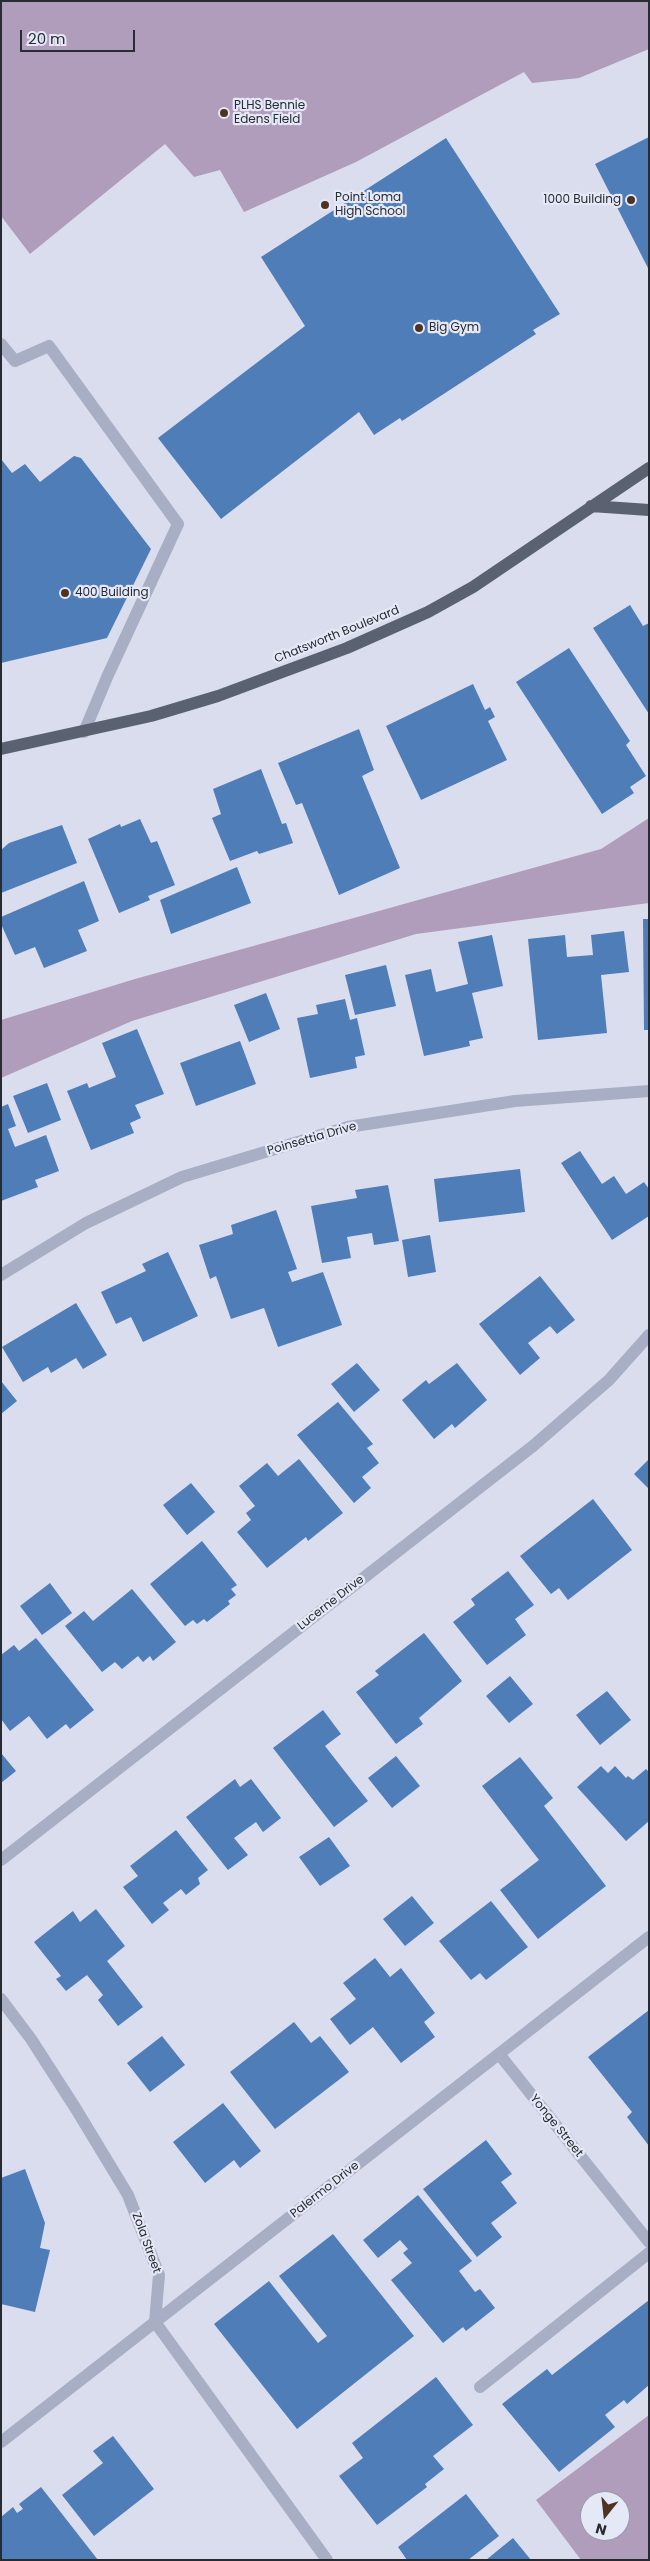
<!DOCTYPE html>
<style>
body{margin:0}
#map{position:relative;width:650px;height:2561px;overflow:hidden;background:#daddee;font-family:Poppins,sans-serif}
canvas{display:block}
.frame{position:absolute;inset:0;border:2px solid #272b32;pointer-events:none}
.north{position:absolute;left:580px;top:2491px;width:50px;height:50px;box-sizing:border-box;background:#e5e8f6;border:1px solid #999ca8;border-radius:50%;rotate:196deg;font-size:14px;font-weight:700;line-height:20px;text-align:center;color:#272b32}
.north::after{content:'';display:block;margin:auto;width:18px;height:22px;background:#4e3222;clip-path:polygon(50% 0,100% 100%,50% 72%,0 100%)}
.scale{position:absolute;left:20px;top:30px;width:115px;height:22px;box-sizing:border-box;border:2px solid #272b32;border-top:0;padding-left:6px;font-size:15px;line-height:18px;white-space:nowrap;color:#272b32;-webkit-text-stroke:4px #e5e8f6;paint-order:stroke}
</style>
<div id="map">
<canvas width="650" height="2561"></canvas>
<div class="frame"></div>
<div class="north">N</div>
<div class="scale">20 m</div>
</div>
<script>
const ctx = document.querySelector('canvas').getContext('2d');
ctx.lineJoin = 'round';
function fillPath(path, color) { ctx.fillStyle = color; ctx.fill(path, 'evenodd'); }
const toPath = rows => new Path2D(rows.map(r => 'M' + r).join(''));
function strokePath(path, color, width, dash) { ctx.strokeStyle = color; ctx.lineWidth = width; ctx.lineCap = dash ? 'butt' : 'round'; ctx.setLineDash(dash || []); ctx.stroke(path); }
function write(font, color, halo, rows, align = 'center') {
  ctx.font = font + ' Poppins,sans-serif'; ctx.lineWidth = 4.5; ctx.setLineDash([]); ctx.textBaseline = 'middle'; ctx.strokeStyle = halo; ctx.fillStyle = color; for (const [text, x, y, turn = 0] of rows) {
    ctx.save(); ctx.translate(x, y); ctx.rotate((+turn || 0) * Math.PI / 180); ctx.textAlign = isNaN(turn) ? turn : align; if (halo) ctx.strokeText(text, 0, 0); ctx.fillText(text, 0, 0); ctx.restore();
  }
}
fillPath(toPath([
 [1,1,649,1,649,49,579,78,532,83,524,72,356,162,244,212,220,170,194,177,165,144,30,254,1,216],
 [649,818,649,903,416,934,132,1021,1,1078,1,1020,135,979,601,849],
 [649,2415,649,2560,581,2560,536,2500],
 [590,2501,620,2501,620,2531,590,2531]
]), '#b09cbb');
fillPath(toPath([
 [649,137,649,270,595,164],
 [446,138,560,314,533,330,536,334,402,421,400,418,374,435,359,412,221,519,158,438,305,326,261,257],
 [74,456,81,458,151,549,107,638,1,663,1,459,12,473,25,464,40,482],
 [630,605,643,626,649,623,649,714,593,628],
 [569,648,630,741,626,745,646,776,630,787,634,793,602,814,516,682],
 [473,684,485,710,490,707,495,717,488,721,507,760,421,800,386,726],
 [359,729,374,770,362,776,400,868,339,895,302,803,296,805,278,763],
 [261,769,282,824,286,823,293,843,259,854,257,851,230,861,212,818,221,814,213,789],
 [140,819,151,843,157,841,175,885,148,896,150,900,119,913,88,839,120,824,121,827],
 [62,825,77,863,1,893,1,850,9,843],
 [237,867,251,903,171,934,160,900],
 [84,881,99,921,78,930,87,951,44,968,35,947,15,955,1,924,1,917],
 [643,919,649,919,649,1030,644,1030],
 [624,931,629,972,601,975,607,1033,538,1040,528,939,565,935,567,957,593,955,591,935],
 [492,935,503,986,472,993,483,1038,469,1041,470,1046,424,1056,405,975,431,969,436,992,468,984,458,942],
 [386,965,396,1006,355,1015,345,975],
 [266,993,280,1029,249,1042,234,1005],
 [345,999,350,1020,357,1018,365,1055,355,1057,357,1068,310,1078,297,1018,318,1014,316,1005],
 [137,1029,164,1094,135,1105,141,1118,130,1123,134,1133,91,1150,67,1091,87,1083,89,1088,116,1077,102,1043],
 [240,1041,256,1084,196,1106,180,1063],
 [47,1083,61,1120,28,1133,13,1096],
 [8,1104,16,1126,8,1129,15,1147,46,1135,59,1171,35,1180,38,1187,1,1201,1,1107],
 [580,1151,602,1184,614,1176,626,1194,644,1182,649,1189,649,1216,612,1240,561,1163],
 [520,1169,525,1212,439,1222,434,1179],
 [388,1185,399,1241,374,1245,372,1233,347,1237,351,1258,322,1263,311,1206,357,1198,355,1190],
 [276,1210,297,1269,288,1272,292,1282,323,1272,342,1325,278,1347,264,1308,231,1319,216,1276,210,1279,199,1245,233,1234,231,1225],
 [430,1235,436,1272,408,1277,402,1240],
 [168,1252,198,1316,143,1342,131,1317,116,1324,101,1292,146,1271,142,1264],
 [540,1276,575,1320,557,1334,550,1326,528,1343,540,1358,520,1375,479,1324],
 [76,1303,107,1355,83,1369,76,1358,51,1373,48,1367,23,1382,2,1347],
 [357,1363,380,1390,354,1412,331,1384],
 [457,1363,487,1400,455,1428,452,1424,434,1439,402,1400,426,1380,429,1384],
 [1,1381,17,1401,1,1414],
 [338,1402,373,1444,367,1448,379,1463,362,1477,371,1488,354,1503,297,1435],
 [299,1459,343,1513,308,1541,306,1537,267,1568,237,1532,251,1520,246,1513,255,1506,239,1486,267,1463,278,1476],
 [649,1459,649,1489,634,1474],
 [191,1483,215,1512,187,1535,163,1505],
 [593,1499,632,1550,568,1600,559,1588,551,1594,520,1556],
 [202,1541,237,1585,231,1589,236,1595,228,1601,230,1604,207,1622,204,1619,197,1624,193,1620,185,1626,150,1584],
 [508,1571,534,1605,515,1619,526,1635,487,1665,453,1622,475,1605,471,1599],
 [50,1583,72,1613,42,1635,20,1606],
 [132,1589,176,1642,153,1661,150,1656,143,1662,138,1656,122,1669,115,1662,102,1672,65,1626,84,1611,93,1621],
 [424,1633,462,1681,419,1718,423,1724,396,1744,356,1692,379,1675,375,1671],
 [36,1638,94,1710,70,1729,66,1724,47,1739,29,1716,10,1731,1,1719,1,1655,14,1645,19,1651],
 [510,1676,533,1704,509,1723,486,1696],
 [607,1691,631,1720,600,1745,576,1715],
 [323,1710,341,1734,325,1746,368,1801,334,1827,273,1748],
 [1,1753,16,1771,1,1783],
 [396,1756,420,1786,392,1808,368,1778],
 [520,1757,553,1798,544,1806,606,1886,538,1939,500,1890,539,1860,482,1786],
 [601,1766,608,1773,615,1766,626,1778,628,1776,633,1780,646,1769,649,1772,649,1821,626,1841,577,1787],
 [235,1779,240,1787,251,1779,281,1818,263,1832,256,1822,234,1838,248,1855,228,1870,186,1817],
 [176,1830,208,1870,198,1878,200,1884,186,1895,181,1889,163,1903,169,1910,152,1924,123,1887,138,1876,130,1866],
 [329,1837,350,1866,320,1886,299,1857],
 [412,1896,434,1923,405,1946,383,1919],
 [491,1901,528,1947,486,1980,480,1973,471,1980,439,1941],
 [96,1909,125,1946,107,1961,143,2007,118,2026,98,2000,103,1995,87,1975,66,1991,56,1979,61,1976,34,1942,73,1911,80,1922],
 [375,1958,390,1977,401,1968,435,2013,424,2022,435,2037,401,2063,373,2027,350,2045,330,2019,356,1999,343,1983],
 [649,2010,649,2146,627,2117,632,2112,588,2057],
 [294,2022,311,2043,320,2036,349,2072,275,2129,230,2072],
 [162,2036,185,2065,150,2092,127,2063],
 [223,2103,261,2151,240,2168,234,2160,205,2183,173,2142],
 [486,2140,512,2174,501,2182,517,2203,491,2223,502,2237,477,2257,423,2189],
 [25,2169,45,2223,40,2248,50,2250,35,2312,1,2304,1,2178],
 [418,2195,472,2261,459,2271,475,2292,480,2289,495,2308,466,2331,463,2327,443,2343,391,2280,412,2263,403,2253,408,2249,400,2240,378,2258,363,2240],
 [333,2234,414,2336,297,2429,214,2324,269,2281,318,2343,327,2336,279,2276],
 [649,2300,649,2385,627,2404,624,2400,605,2415,615,2427,559,2472,502,2404,547,2369,552,2375],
 [436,2377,473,2425,433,2456,444,2469,425,2484,427,2487,377,2525,339,2476,363,2458,352,2443],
 [113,2436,154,2489,94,2536,62,2495,103,2463,93,2451],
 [41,2487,98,2560,1,2560,1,2517,13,2507,17,2513,23,2509,19,2504],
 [466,2494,499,2536,468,2560,407,2560,398,2547],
 [513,2538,531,2560,486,2560]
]), '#4f7db7');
strokePath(toPath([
 [1,344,15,361,49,346,178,524,108,675,84,732],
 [1,1275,86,1223,182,1177,348,1127,515,1101,649,1091],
 [1,1860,533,1446,609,1380,649,1335],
 [1,1999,31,2039,76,2109,128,2195,159,2275,155,2322,327,2560],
 [499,2054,649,2242],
 [480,2387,649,2253],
 [1,2442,649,1937]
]), '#a8aec4', 12);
strokePath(toPath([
 [591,506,649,510],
 [1,749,151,716,218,696,347,648,428,612,473,587,649,468]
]), '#5a6272', 12);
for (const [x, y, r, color] of [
 [224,113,5,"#4e3222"],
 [631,200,5,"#4e3222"],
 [325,205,5,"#4e3222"],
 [419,328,5,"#4e3222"],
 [65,593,5,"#4e3222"]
]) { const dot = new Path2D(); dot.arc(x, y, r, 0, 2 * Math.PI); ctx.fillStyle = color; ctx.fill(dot); strokePath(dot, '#e5e8f6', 2); }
write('12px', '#272b32', '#e5e8f6', [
 ["PLHS Bennie",234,106],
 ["Edens Field",234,120],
 ["Point Loma",335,198],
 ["High School",335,212],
 ["1000 Building",621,200,"right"],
 ["Big Gym",429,328],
 ["400 Building",75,593]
], 'left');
write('12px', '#272b32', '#e5e8f6', [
 ["Chatsworth Boulevard",337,635,-22],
 ["Poinsettia Drive",312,1139,-16],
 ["Lucerne Drive",331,1603,-38],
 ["Yonge Street",556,2126,51],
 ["Palermo Drive",325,2190,-38],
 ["Zola Street",146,2243,70]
]);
</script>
